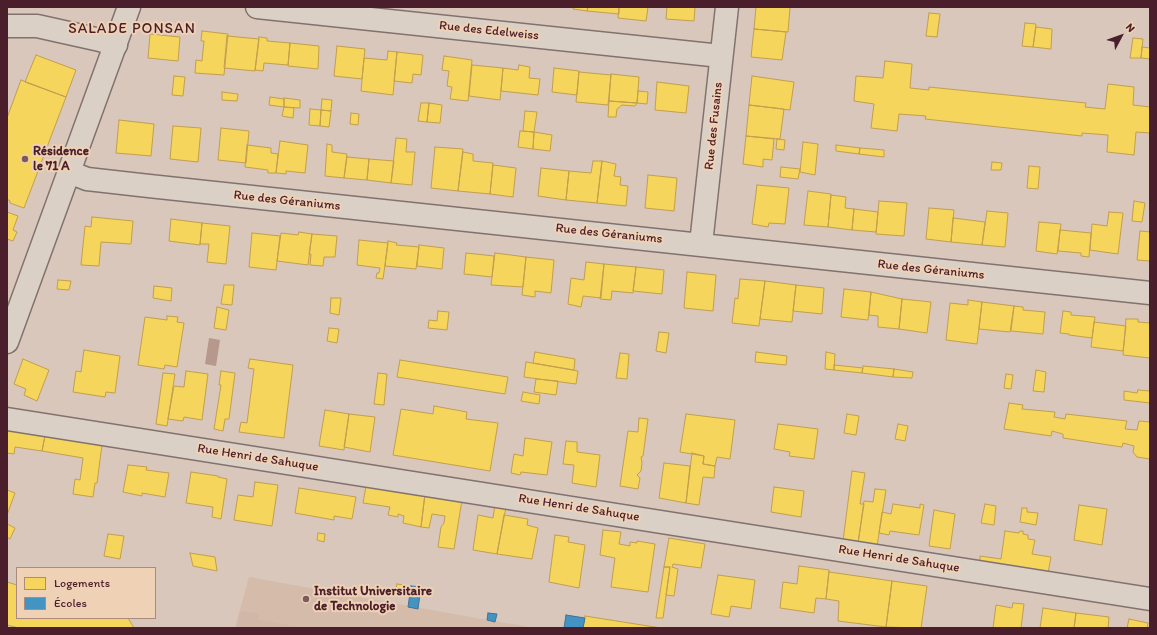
<!DOCTYPE html>
<meta charset="utf-8">
<style>
body{margin:0}
#map{position:relative;width:1157px;height:635px;overflow:hidden;background:#d8c7ba;font-family:Itim,sans-serif}
canvas{display:block}
.frame{position:absolute;inset:0;border:8px solid #4a1f2b;pointer-events:none}
.legend{position:absolute;left:16px;top:567px;width:140px;height:52px;box-sizing:border-box;background:#efd1b5;border:1px solid #ad8a7e;margin:0;padding:5px 7px;list-style:none;font-size:12px;color:#4a1f2b}
.legend li{display:flex;align-items:center;gap:8px;height:20px}
.legend b{width:20px;border:1px solid #ad8a7e}
.north{position:absolute;left:1101px;top:16px;width:40px;height:40px;-webkit-text-stroke:3px #efd1b5;paint-order:stroke;rotate:49deg;font-size:11px;font-weight:700;line-height:16px;text-align:center;color:#4a1f2b}
.north::after{content:'';display:block;margin:auto;width:14px;height:18px;background:#4a1f2b;clip-path:polygon(50% 0,100% 100%,50% 72%,0 100%)}
</style>
<div id="map">
<canvas width="1157" height="635"></canvas>
<div class="frame"></div>
<ul class="legend">
<li><b style="height:11px;background:#f6d55c"></b>Logements</li>
<li><b style="height:11px;background:#4393c3"></b>Écoles</li>
</ul>
<div class="north">N</div>
</div>
<script>
const ctx = document.querySelector('canvas').getContext('2d');
ctx.lineJoin = 'round';
function fillPath(path, color) { ctx.fillStyle = color; ctx.fill(path, 'evenodd'); }
const toPath = rows => new Path2D(rows.map(r => 'M' + r).join(''));
function strokePath(path, color, width, dash) { ctx.strokeStyle = color; ctx.lineWidth = width; ctx.lineCap = dash ? 'butt' : 'round'; ctx.setLineDash(dash || []); ctx.stroke(path); }
function write(font, color, halo, rows, align = 'center') {
  ctx.font = font + ' Itim,sans-serif'; ctx.lineWidth = 4; ctx.setLineDash([]); ctx.textBaseline = 'middle'; ctx.strokeStyle = halo; ctx.fillStyle = color; for (const [text, x, y, turn = 0] of rows) {
    ctx.save(); ctx.translate(x, y); ctx.rotate((+turn || 0) * Math.PI / 180); ctx.textAlign = isNaN(turn) ? turn : align; if (halo) ctx.strokeText(text, 0, 0); ctx.fillText(text, 0, 0); ctx.restore();
  }
}
fillPath(toPath([
 [249,577,487,620,536,628,235,628]
]), '#d5bcaa');
fillPath(toPath([
 [242,611,259,614,258,620,305,628,237,628,240,612]
]), '#d1b7a7');
fillPath(toPath([
 [209,338,220,340,216,366,205,364]
]), '#b6988c');
const homes = toPath([
 [570,7,588,7,587,11,573,9,574,7,570,7],
 [588,7,619,7,619,14,587,11,588,7],
 [619,7,648,7,646,21,618,18,619,7],
 [667,7,695,7,694,21,666,19,667,7],
 [756,7,790,7,788,32,754,29,756,7],
 [929,13,940,14,937,37,926,36,929,13],
 [1025,23,1036,24,1033,47,1022,46,1025,23],
 [1036,27,1052,29,1051,49,1033,47,1036,27],
 [754,29,786,32,782,60,751,57,754,29],
 [202,31,228,34,224,75,195,73,196,60,202,61,204,41,201,41,202,31],
 [150,34,180,37,178,61,148,58,150,34],
 [227,36,259,39,255,71,224,68,227,36],
 [259,37,267,38,267,41,290,43,288,65,264,63,263,71,255,70,259,37],
 [1133,38,1143,39,1141,58,1130,58,1133,38],
 [290,43,319,46,318,69,288,66,290,43],
 [337,46,365,49,362,79,334,76,337,46],
 [1142,47,1150,48,1150,59,1141,58,1142,47],
 [388,51,397,52,393,95,361,91,364,58,387,60,388,51],
 [397,52,423,55,421,75,413,74,412,83,394,81,397,52],
 [36,55,76,70,66,97,25,82,36,55],
 [444,56,472,60,468,101,450,99,452,87,447,86,449,71,442,70,444,56],
 [885,61,912,64,910,88,929,90,929,87,1086,103,1085,107,1105,109,1108,84,1134,87,1133,105,1150,107,1150,133,1136,132,1134,155,1107,152,1108,135,1082,133,1082,136,925,119,926,116,899,114,897,131,871,128,874,104,854,101,856,76,883,78,885,61],
 [472,65,503,68,500,100,469,96,472,65],
 [519,65,530,67,529,78,540,79,538,95,501,91,503,68,518,70,519,65],
 [554,68,579,71,577,95,552,92,554,68],
 [579,72,611,75,608,105,576,102,579,72],
 [611,74,639,77,637,103,609,101,611,74],
 [174,76,185,77,183,96,172,95,174,76],
 [752,76,794,82,790,110,749,105,752,76],
 [21,80,66,97,24,208,10,203,10,201,7,199,7,118,21,80],
 [657,82,689,86,686,113,655,110,657,82],
 [638,91,648,92,647,104,637,103,638,91],
 [222,92,238,94,237,101,222,100,222,92],
 [270,97,284,99,284,107,269,105,270,97],
 [284,98,300,100,300,108,284,107,284,98],
 [322,99,332,100,331,111,321,110,322,99],
 [609,101,637,103,635,106,622,105,617,109,616,117,608,117,609,101],
 [421,103,429,103,427,122,418,121,421,103],
 [429,103,442,105,440,123,427,122,429,103],
 [749,105,784,109,780,139,746,136,749,105],
 [284,107,294,108,293,118,282,116,284,107],
 [310,109,321,110,320,126,309,125,310,109],
 [321,110,331,111,329,127,320,126,321,110],
 [525,111,537,112,534,132,523,131,525,111],
 [351,113,359,114,358,125,350,124,351,113],
 [119,120,154,124,151,156,116,153,119,120],
 [173,126,201,128,198,162,170,159,173,126],
 [221,128,249,131,246,163,218,160,221,128],
 [520,131,534,132,533,149,518,147,520,131],
 [534,132,552,135,550,151,533,149,534,132],
 [746,136,774,139,772,160,763,159,763,167,743,164,746,136],
 [396,138,407,139,406,152,415,152,412,185,391,183,396,138],
 [777,139,785,140,784,150,776,149,777,139],
 [280,141,308,145,305,173,286,171,286,174,276,173,280,141],
 [803,142,818,144,815,175,800,172,803,142],
 [327,144,332,145,332,152,347,154,344,178,325,176,327,144],
 [247,145,271,148,271,153,278,154,276,173,268,173,268,170,245,167,247,145],
 [836,145,860,148,859,154,836,151,836,145],
 [435,147,463,149,458,191,431,188,435,147],
 [860,148,884,150,884,157,859,154,860,148],
 [463,152,473,154,473,161,493,163,490,194,458,191,463,152],
 [347,157,369,159,367,180,344,178,347,157],
 [369,159,394,161,391,183,367,180,369,159],
 [593,161,602,161,597,203,566,200,569,171,591,173,593,161],
 [602,161,616,164,614,176,621,177,620,185,628,186,626,206,597,203,602,161],
 [992,162,1002,163,1001,170,991,170,992,162],
 [493,165,516,168,513,197,490,194,493,165],
 [1029,166,1040,167,1038,189,1027,188,1029,166],
 [781,167,800,169,798,179,780,177,781,167],
 [541,168,569,171,566,200,538,196,541,168],
 [648,175,677,178,674,211,645,208,648,175],
 [757,185,789,188,785,224,769,223,768,227,752,224,757,185],
 [808,191,831,194,828,227,804,225,808,191],
 [831,195,846,197,845,208,854,209,852,230,828,227,831,195],
 [879,201,907,203,904,236,876,234,879,201],
 [1134,201,1145,203,1142,222,1132,221,1134,201],
 [929,208,954,210,951,242,926,239,929,208],
 [854,209,878,212,876,232,852,230,854,209],
 [987,211,1008,213,1005,247,982,245,987,211],
 [7,212,18,216,13,230,17,232,13,241,7,239,7,212],
 [1109,212,1123,213,1118,254,1090,250,1092,224,1107,226,1109,212],
 [92,217,133,221,131,244,101,242,99,266,81,265,85,226,91,227,92,217],
 [953,218,985,222,982,245,951,242,953,218],
 [171,219,202,223,200,245,169,241,171,219],
 [1039,222,1061,224,1057,254,1036,251,1039,222],
 [202,223,230,226,226,264,207,262,209,244,200,244,202,223],
 [1060,230,1091,233,1089,257,1081,256,1081,253,1058,251,1060,230],
 [1140,231,1150,232,1150,261,1137,260,1140,231],
 [299,232,312,234,308,265,277,261,281,233,298,235,299,232],
 [252,233,280,236,276,270,249,267,252,233],
 [312,234,337,236,335,257,324,257,323,266,310,265,311,254,309,254,312,234],
 [359,240,388,243,383,279,376,278,377,273,379,273,380,268,357,265,359,240],
 [388,241,397,243,396,245,419,247,416,269,385,266,388,241],
 [419,245,444,248,442,269,417,266,419,245],
 [466,253,494,256,492,277,464,274,466,253],
 [495,253,526,257,523,287,491,285,495,253],
 [526,257,554,260,551,293,535,291,535,297,522,295,526,257],
 [586,262,604,264,601,298,583,296,581,307,568,304,571,278,584,280,586,262],
 [604,264,636,267,633,293,612,291,611,300,600,299,604,264],
 [636,267,664,270,662,294,633,291,636,267],
 [687,272,716,275,713,311,684,308,687,272],
 [740,279,765,281,759,326,732,323,735,298,738,299,740,279],
 [58,280,71,281,69,290,57,289,58,280],
 [765,281,796,285,792,322,760,319,765,281],
 [224,285,234,285,232,305,221,304,224,285],
 [796,285,824,288,822,314,793,311,796,285],
 [154,286,172,288,171,301,153,298,154,286],
 [844,289,871,292,868,320,841,317,844,289],
 [871,292,902,299,899,329,878,327,878,316,869,315,871,292],
 [331,298,341,298,339,315,330,313,331,298],
 [902,299,931,302,927,333,899,329,902,299],
 [968,300,982,302,977,344,946,340,950,303,968,305,968,300],
 [982,302,1014,306,1010,332,979,329,982,302],
 [1014,306,1023,307,1023,310,1045,312,1043,334,1011,331,1014,306],
 [217,307,229,310,226,330,214,328,217,307],
 [438,311,449,312,447,330,428,328,429,320,437,321,438,311],
 [1063,311,1071,312,1071,315,1095,317,1092,338,1069,335,1069,334,1060,333,1063,311],
 [167,316,178,317,177,322,184,323,177,367,165,365,164,369,138,365,145,317,167,320,167,316],
 [1126,319,1138,319,1138,322,1150,323,1150,358,1123,355,1126,319],
 [1094,322,1126,326,1123,351,1091,347,1094,322],
 [329,328,339,329,337,343,327,341,329,328],
 [659,332,669,333,666,353,656,351,659,332],
 [84,350,120,356,115,393,106,392,105,397,73,392,76,371,81,372,84,350],
 [535,352,575,359,574,370,533,363,535,352],
 [756,352,787,356,786,365,755,362,756,352],
 [826,352,835,354,834,370,825,369,826,352],
 [620,353,629,354,627,379,616,378,620,353],
 [23,359,49,370,37,401,24,395,26,389,14,384,23,359],
 [250,359,293,365,284,438,239,432,241,422,247,423,254,369,248,368,250,359],
 [400,360,508,377,505,394,397,377,400,360],
 [526,362,578,371,576,384,524,377,526,362],
 [834,365,863,368,862,373,834,370,834,365],
 [863,366,894,369,893,377,862,373,863,366],
 [894,369,913,372,912,378,893,377,894,369],
 [1036,370,1046,372,1044,392,1033,391,1036,370],
 [186,371,208,374,202,420,184,417,183,421,168,419,174,386,184,387,186,371],
 [221,371,235,373,229,419,225,419,223,431,214,429,221,385,219,385,221,371],
 [163,373,175,374,167,426,156,424,163,373],
 [378,373,387,374,384,405,374,404,378,373],
 [1006,374,1013,375,1011,389,1004,388,1006,374],
 [536,379,558,381,556,395,534,392,536,379],
 [1138,390,1150,391,1150,403,1124,400,1124,391,1137,393,1138,390],
 [523,392,540,395,539,404,521,401,523,392],
 [1009,403,1023,405,1022,409,1055,412,1054,417,1065,419,1066,414,1127,421,1125,429,1137,430,1139,421,1150,422,1150,459,1137,457,1133,452,1134,446,1123,443,1122,447,1063,438,1063,434,1052,431,1051,436,1004,429,1009,403],
 [434,406,467,412,466,419,498,423,490,471,393,455,401,409,433,414,434,406],
 [325,410,349,414,344,450,319,446,325,410],
 [349,414,375,417,370,452,344,447,349,414],
 [686,414,735,420,730,459,717,457,715,466,703,464,704,456,680,452,686,414],
 [847,414,859,416,856,435,844,433,847,414],
 [639,418,648,419,643,456,641,457,642,463,641,471,637,475,640,478,638,489,620,486,628,431,638,432,639,418],
 [778,424,818,429,814,459,789,456,790,452,774,449,778,424],
 [898,424,908,426,905,441,895,439,898,424],
 [7,430,45,436,42,451,15,447,14,454,7,453,7,430],
 [45,436,102,445,97,483,95,483,93,497,73,494,75,479,80,480,83,458,42,451,45,436],
 [525,438,552,442,547,475,521,472,520,475,511,473,514,454,523,456,525,438],
 [566,441,577,442,577,452,600,455,596,487,572,483,574,465,563,464,566,441],
 [692,453,704,456,703,464,715,466,714,478,703,477,699,505,686,503,692,453],
 [664,463,690,466,686,503,659,498,664,463],
 [128,465,147,467,146,470,169,473,165,497,142,493,142,496,123,492,128,465],
 [852,471,865,473,860,504,864,504,858,543,843,541,852,471],
 [191,472,218,476,218,477,227,479,221,519,212,517,213,507,186,503,191,472],
 [255,482,278,485,272,526,234,520,238,495,253,497,255,482],
 [366,486,425,494,421,527,403,523,404,516,398,514,398,517,388,515,390,507,363,503,366,486],
 [774,487,804,491,801,517,771,512,774,487],
 [299,488,356,497,352,519,334,516,334,520,295,513,299,488],
 [875,489,886,490,877,546,858,543,864,501,873,502,875,489],
 [7,490,15,493,7,515,7,490],
 [425,494,462,500,454,549,438,547,441,527,444,523,445,516,432,514,429,528,421,527,425,494],
 [893,504,920,508,920,504,924,505,919,535,890,531,889,535,879,533,882,512,891,514,893,504],
 [985,504,996,506,994,525,981,523,985,504],
 [495,505,506,507,497,554,473,550,478,515,493,518,495,505],
 [1079,505,1107,509,1102,545,1074,540,1079,505],
 [1022,508,1027,508,1027,512,1038,513,1036,525,1020,522,1022,508],
 [934,510,955,514,950,549,929,546,934,510],
 [504,515,528,519,527,525,538,528,532,559,497,554,504,515],
 [7,524,15,528,10,539,7,537,7,524],
 [603,530,621,532,619,544,630,546,630,542,637,543,637,541,655,544,648,592,611,587,615,558,600,555,603,530],
 [1005,531,1019,533,1020,531,1023,531,1023,534,1028,535,1028,539,1035,540,1032,554,1051,557,1048,573,980,562,980,556,1001,559,1005,531],
 [318,533,325,534,324,542,317,540,318,533],
 [108,534,124,536,120,559,104,556,108,534],
 [555,535,569,537,568,542,585,545,579,588,549,582,555,535],
 [669,538,705,544,701,568,673,564,672,567,678,569,674,596,666,595,670,567,664,567,669,538],
 [190,553,215,557,217,571,193,566,190,553],
 [799,566,829,570,826,599,816,598,814,613,780,608,783,582,797,584,799,566],
 [664,567,670,567,663,618,656,618,664,567],
 [829,572,892,581,886,627,838,621,839,601,826,599,829,572],
 [718,575,755,580,751,609,731,606,729,617,711,614,718,575],
 [892,581,927,586,921,628,886,627,892,581],
 [7,582,17,585,17,618,128,618,134,628,19,628,7,625,7,582],
 [397,584,411,586,410,596,395,594,397,584],
 [1013,603,1024,604,1021,628,993,628,996,605,1012,608,1013,603],
 [1043,608,1076,613,1074,628,1040,628,1043,608],
 [1076,613,1109,617,1108,628,1074,628,1076,613],
 [585,616,661,628,583,628,585,616],
 [1129,619,1148,623,1147,628,1127,628,1129,619]
]);
fillPath(homes, '#f6d55c');
strokePath(homes, '#c29e4d', 1);
const schools = toPath([
 [411,586,421,587,418,609,408,607,411,586],
 [488,613,497,614,495,622,487,620,488,613],
 [566,615,585,618,583,628,564,628,566,615]
]);
fillPath(schools, '#4393c3');
strokePath(schools, '#457095', 1);
const street = toPath([
 [257,7,721,56],
 [7,26,37,26,100,40,116,45],
 [69,172,87,179,149,186,1150,293],
 [701,244,727,7],
 [7,419,1150,599]
]);
const secondary = toPath([
 [7,342,129,7]
]);
strokePath(street, '#82726f', 25);
strokePath(secondary, '#82726f', 25);
strokePath(street, '#dbd0c6', 22);
strokePath(secondary, '#dbd0c6', 22);
for (const [x, y, r, color] of [
 [25,159,4,"#7c5a5d"],
 [306,599,4,"#7c5a5d"]
]) { const dot = new Path2D(); dot.arc(x, y, r, 0, 2 * Math.PI); ctx.fillStyle = color; ctx.fill(dot); strokePath(dot, '#efd1b5', 1.5); }
write('13px', '#4a1f2b', '#efd1b5', [
 ["Rue des Edelweiss",489,31,6],
 ["Rue des Fusains",714,126,-84],
 ["Rue des Géraniums",287,201,6],
 ["Rue des Géraniums",609,234,6],
 ["Rue des Géraniums",931,270,6],
 ["Rue Henri de Sahuque",258,458,9],
 ["Rue Henri de Sahuque",579,508,9],
 ["Rue Henri de Sahuque",899,559,9]
]);
write('bold 13px', '#4a1f2b', '#efd1b5', [
 ["Résidence",33,152],
 ["le 71 A",33,167],
 ["Institut Universitaire",314,592],
 ["de Technologie",314,607]
], 'left');
ctx.letterSpacing = '1px';
write('15px', '#4a1f2b', '#efd1b5', [
 ["SALADE PONSAN",132,29]
]);
ctx.letterSpacing = '0px';
</script>
